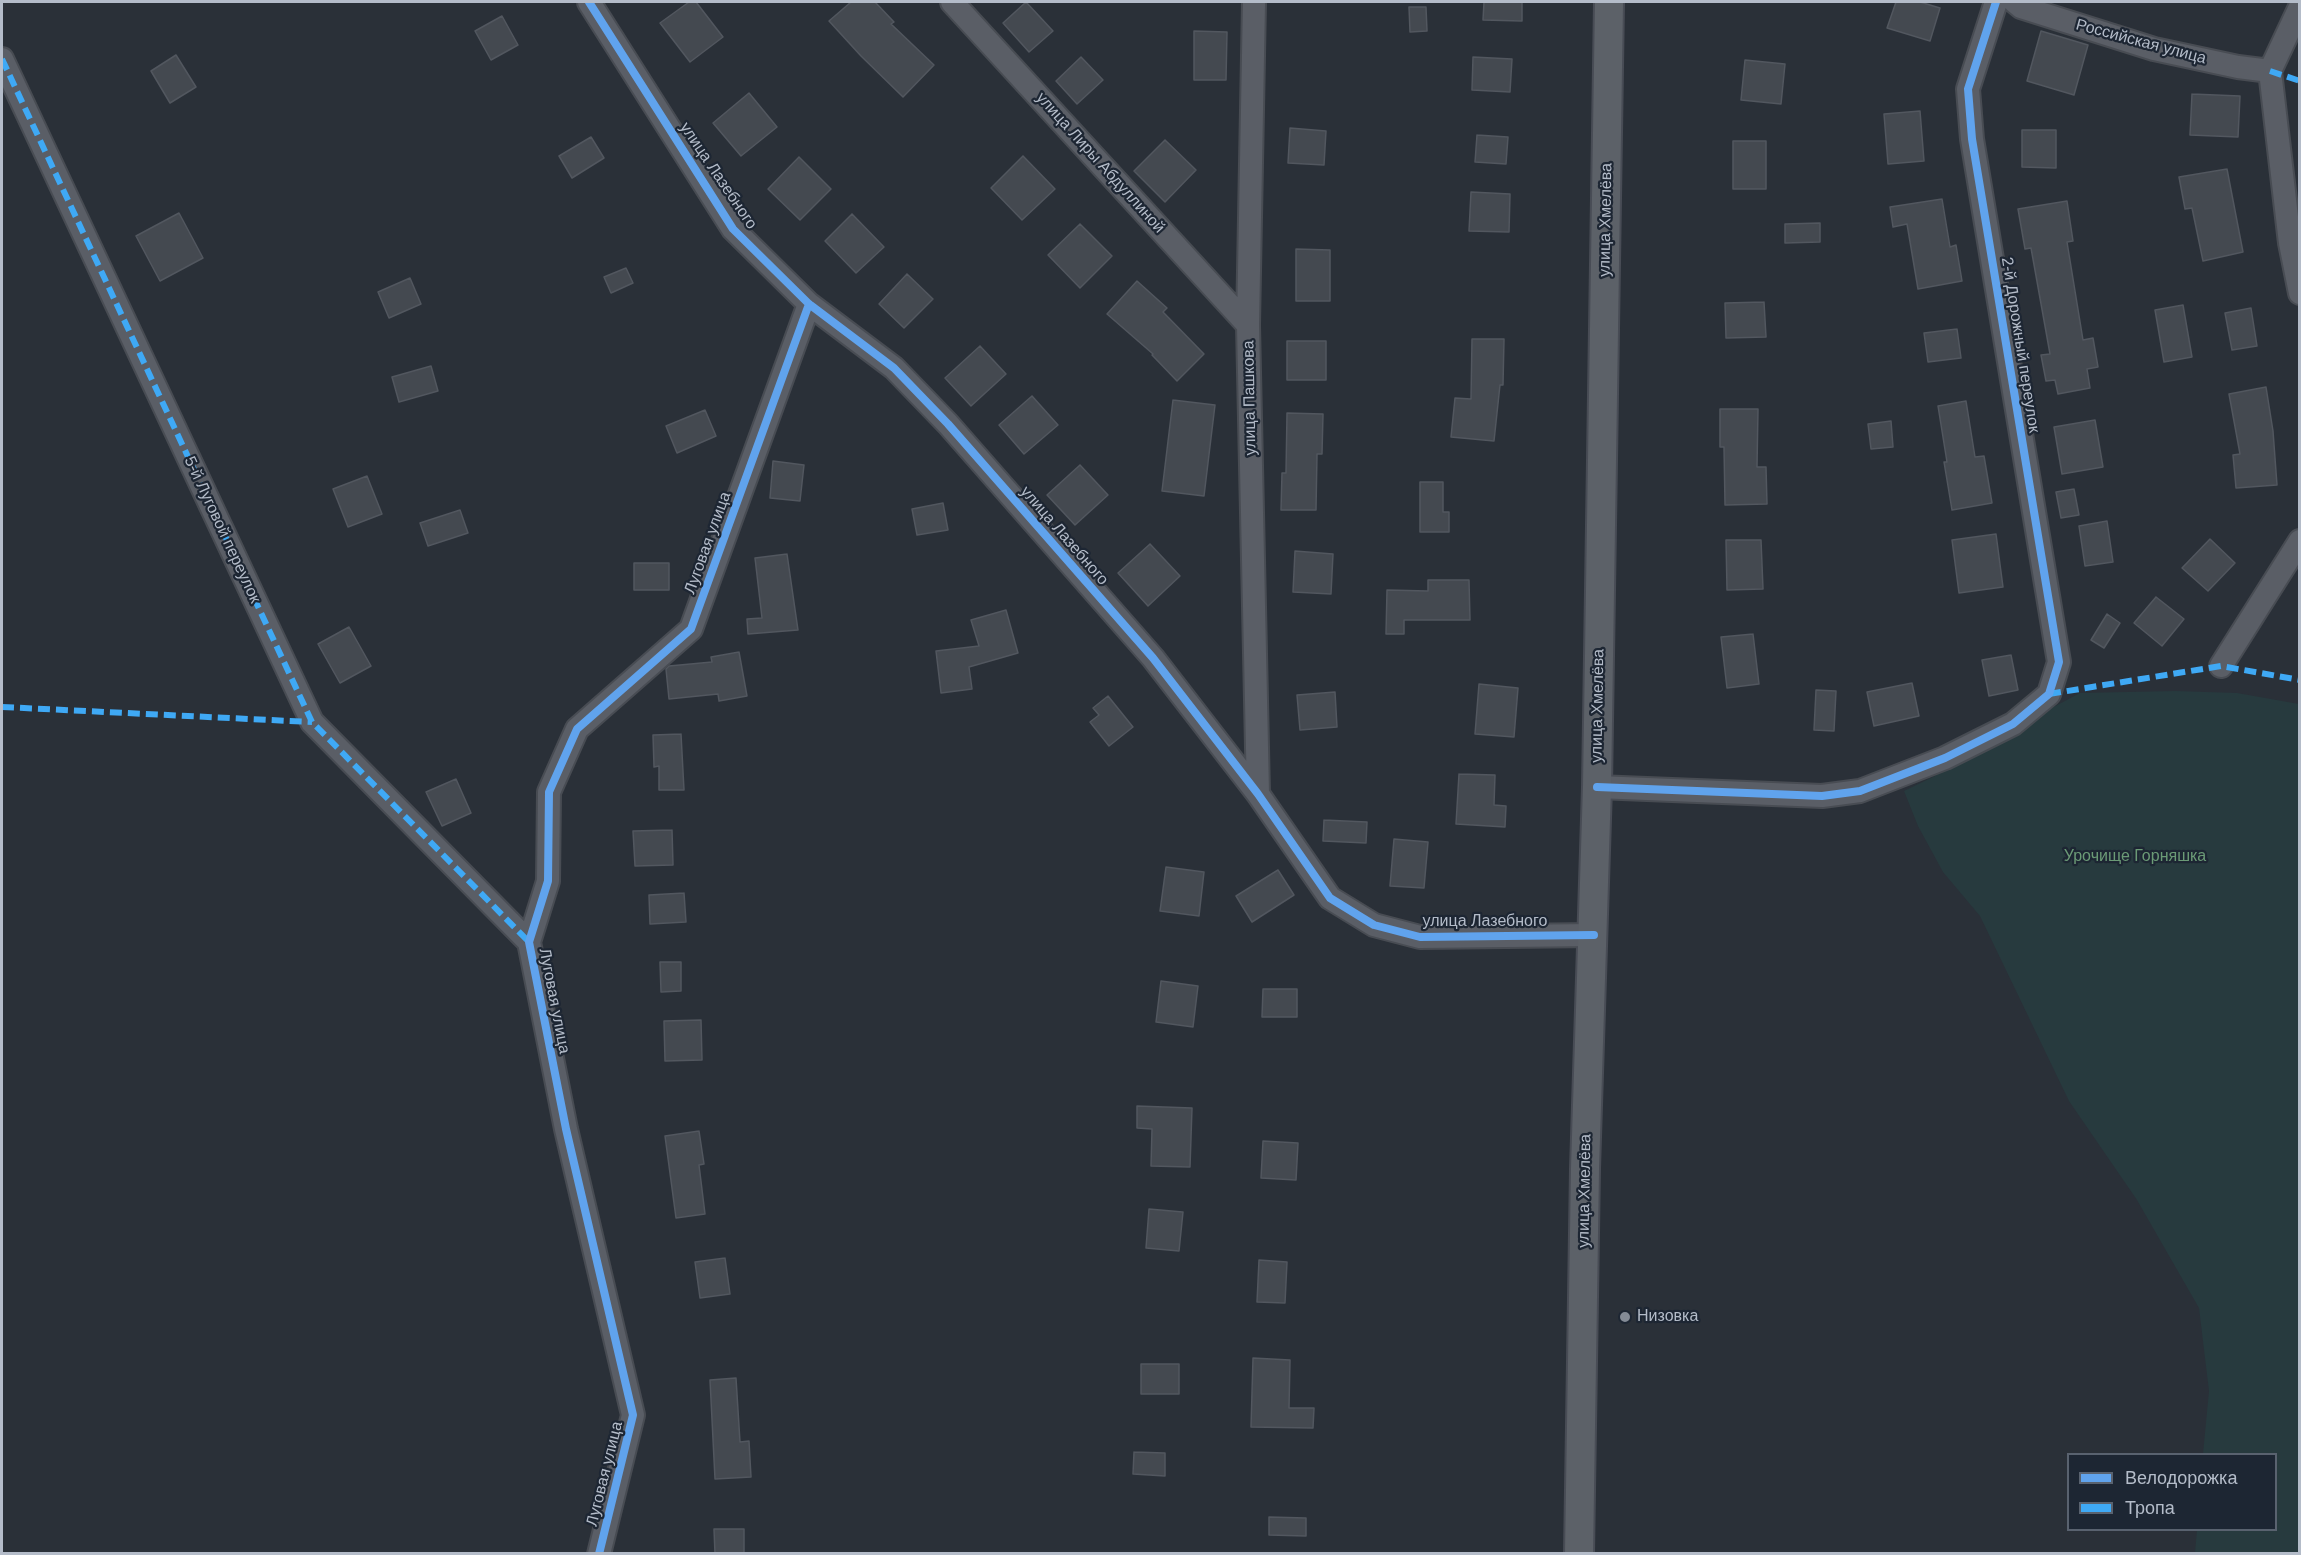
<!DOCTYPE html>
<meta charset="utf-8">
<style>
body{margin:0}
#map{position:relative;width:2301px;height:1555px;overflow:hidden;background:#2a3038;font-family:Arial,sans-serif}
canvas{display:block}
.frame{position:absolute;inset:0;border:3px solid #b4bcc9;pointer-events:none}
.legend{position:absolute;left:2067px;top:1453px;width:210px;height:78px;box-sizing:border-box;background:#1d2633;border:2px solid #59626f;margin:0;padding:8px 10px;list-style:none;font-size:18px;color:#b4bcc9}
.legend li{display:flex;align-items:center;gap:12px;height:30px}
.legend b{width:30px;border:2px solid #59626f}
</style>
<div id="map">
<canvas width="2301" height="1555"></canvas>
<div class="frame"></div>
<ul class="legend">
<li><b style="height:8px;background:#60a3ed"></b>Велодорожка</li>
<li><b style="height:8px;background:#3fa9f5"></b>Тропа</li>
</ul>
</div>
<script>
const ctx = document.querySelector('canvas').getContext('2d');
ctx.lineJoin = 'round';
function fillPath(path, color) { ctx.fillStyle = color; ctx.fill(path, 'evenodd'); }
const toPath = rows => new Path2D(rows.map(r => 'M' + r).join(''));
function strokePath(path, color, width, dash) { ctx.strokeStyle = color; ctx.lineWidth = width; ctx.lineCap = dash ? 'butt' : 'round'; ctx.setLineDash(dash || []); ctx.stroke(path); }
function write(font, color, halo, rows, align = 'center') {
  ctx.font = font + ' Arial,sans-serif'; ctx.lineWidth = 4.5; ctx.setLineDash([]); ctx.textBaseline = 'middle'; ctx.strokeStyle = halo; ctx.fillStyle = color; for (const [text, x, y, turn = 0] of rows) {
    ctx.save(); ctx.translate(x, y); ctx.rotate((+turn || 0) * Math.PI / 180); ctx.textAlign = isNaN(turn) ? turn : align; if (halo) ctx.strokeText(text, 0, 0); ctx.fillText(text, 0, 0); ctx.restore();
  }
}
fillPath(toPath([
 [2175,691,2237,693,2299,704,2299,1553,2195,1553,2197,1530,2276,1530,2276,1454,2203,1454,2209,1391,2199,1308,2137,1200,2069,1101,1980,916,1943,872,1918,826,1904,791,1933,777,1995,738,2080,693]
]), '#273a3e');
const building = toPath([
 [689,2,696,2,723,37,690,62,660,23,689,2],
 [851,2,875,2,894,22,891,24,934,65,903,97,861,56,829,21,851,2],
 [1026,2,1053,31,1029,52,1003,23,1026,2],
 [1484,2,1522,2,1522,21,1483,20,1484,2],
 [1896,2,1920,2,1940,8,1930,41,1887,28,1896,2],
 [1409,7,1426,7,1427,31,1410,32,1409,7],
 [502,16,518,45,491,60,475,31,502,16],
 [1194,31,1227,32,1226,80,1194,80,1194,31],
 [2041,31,2088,45,2074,95,2027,81,2041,31],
 [176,55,196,87,170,103,151,71,176,55],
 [1081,57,1103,80,1077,104,1056,81,1081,57],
 [1473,57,1512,59,1510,92,1472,90,1473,57],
 [1745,60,1785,64,1781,104,1741,100,1745,60],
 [749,93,777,127,741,156,713,123,749,93],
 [2192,94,2240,96,2238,137,2190,135,2192,94],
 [1920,111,1924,161,1888,164,1884,114,1920,111],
 [1290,128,1326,131,1324,165,1288,163,1290,128],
 [2022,130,2056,130,2056,168,2022,167,2022,130],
 [1477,135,1508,137,1506,164,1475,162,1477,135],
 [591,137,604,158,572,178,559,156,591,137],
 [1165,140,1196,170,1165,202,1134,171,1165,140],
 [1733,141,1766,141,1766,189,1733,189,1733,141],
 [1023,156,1055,189,1022,220,991,188,1023,156],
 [799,157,831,189,800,220,768,189,799,157],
 [2227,169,2243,252,2203,261,2192,208,2185,209,2179,177,2227,169],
 [1471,192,1510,194,1509,232,1469,231,1471,192],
 [1942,199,1950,247,1956,245,1962,281,1918,289,1907,224,1893,227,1890,207,1942,199],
 [2067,201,2073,241,2067,242,2083,340,2093,338,2098,367,2087,369,2090,388,2058,394,2055,380,2046,381,2041,355,2050,354,2031,248,2025,249,2018,209,2067,201],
 [179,213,203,258,160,281,136,236,179,213],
 [852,214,884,247,856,273,825,241,852,214],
 [1820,223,1820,242,1785,243,1785,224,1820,223],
 [1080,224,1112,256,1080,288,1048,255,1080,224],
 [1296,249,1330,250,1330,301,1296,301,1296,249],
 [626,268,633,283,611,293,604,277,626,268],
 [907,274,933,299,904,328,879,304,907,274],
 [410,278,421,304,389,318,378,292,410,278],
 [1137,281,1167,308,1163,312,1204,354,1177,381,1152,355,1153,354,1107,314,1137,281],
 [1764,302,1766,337,1726,338,1725,303,1764,302],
 [2183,305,2192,357,2164,362,2155,310,2183,305],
 [2251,308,2257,346,2232,350,2225,313,2251,308],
 [1957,329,1961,358,1928,362,1924,333,1957,329],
 [1472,339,1504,339,1503,385,1500,385,1494,441,1451,437,1455,398,1471,399,1472,339],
 [1287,341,1326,341,1326,380,1287,380,1287,341],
 [980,346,1006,374,971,406,945,378,980,346],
 [431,366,438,391,399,402,392,377,431,366],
 [2266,387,2273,431,2277,485,2236,488,2233,455,2240,454,2229,394,2266,387],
 [1032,396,1058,425,1024,454,999,425,1032,396],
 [1173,400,1215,405,1204,496,1162,491,1173,400],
 [1966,401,1975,457,1984,456,1992,503,1952,510,1944,462,1947,462,1938,406,1966,401],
 [1720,409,1758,409,1757,467,1766,467,1767,504,1725,505,1724,447,1720,447,1720,409],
 [705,410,716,436,677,453,666,426,705,410],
 [1287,413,1323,414,1322,454,1317,454,1316,510,1281,510,1282,473,1286,473,1287,413],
 [2095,420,2103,467,2062,474,2054,427,2095,420],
 [1891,421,1893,447,1871,449,1868,424,1891,421],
 [773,461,804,465,800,501,770,498,773,461],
 [1080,465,1108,495,1075,525,1047,495,1080,465],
 [367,476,382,514,348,527,333,489,367,476],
 [1420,482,1443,482,1443,512,1449,512,1449,532,1420,532,1420,482],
 [2074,489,2079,515,2061,518,2056,492,2074,489],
 [943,503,948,530,917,535,912,509,943,503],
 [460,510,468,533,428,546,420,523,460,510],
 [2107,521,2113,562,2085,566,2079,526,2107,521],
 [1996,534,2003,587,1959,593,1952,540,1996,534],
 [2210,539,2235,563,2208,591,2182,568,2210,539],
 [1726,540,1761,540,1763,589,1727,590,1726,540],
 [1150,544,1180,576,1148,606,1118,573,1150,544],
 [1295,551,1333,554,1331,594,1293,592,1295,551],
 [787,554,798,630,748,634,747,619,762,618,755,558,787,554],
 [634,563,669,563,669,590,634,590,634,563],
 [1428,580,1469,580,1470,620,1404,620,1404,634,1386,634,1387,590,1428,591,1428,580],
 [2156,597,2184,619,2162,646,2134,623,2156,597],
 [1006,610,1018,653,969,667,972,689,941,693,936,651,979,646,971,620,1006,610],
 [2107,614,2120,623,2104,648,2091,640,2107,614],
 [349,627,371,666,340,683,318,644,349,627],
 [1753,634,1759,684,1727,688,1721,637,1753,634],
 [739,652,747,696,719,701,718,694,669,699,666,669,669,666,712,662,711,657,739,652],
 [2011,655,2018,690,1989,696,1982,660,2011,655],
 [1912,683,1919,716,1874,726,1867,692,1912,683],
 [1479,684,1518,688,1514,737,1475,734,1479,684],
 [1816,690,1836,691,1834,731,1814,730,1816,690],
 [1335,692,1337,727,1300,730,1297,695,1335,692],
 [1108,696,1133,727,1109,746,1090,722,1099,715,1093,708,1108,696],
 [681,734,684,790,659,790,659,766,654,767,653,735,681,734],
 [1459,774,1495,775,1494,805,1506,806,1505,827,1456,824,1459,774],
 [456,779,471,813,442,826,426,792,456,779],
 [1324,820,1367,822,1366,843,1323,841,1324,820],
 [672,830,673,865,635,866,633,831,672,830],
 [1394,839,1428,842,1424,888,1390,886,1394,839],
 [1166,867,1204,872,1199,916,1160,911,1166,867],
 [1278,870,1294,895,1252,922,1236,896,1278,870],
 [684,893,686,922,650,924,649,895,684,893],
 [660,962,681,962,681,991,661,992,660,962],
 [1161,981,1198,986,1193,1027,1156,1022,1161,981],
 [1263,989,1297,989,1297,1017,1262,1017,1263,989],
 [701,1020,702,1060,665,1061,664,1021,701,1020],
 [1137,1106,1192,1108,1190,1167,1151,1166,1152,1129,1137,1128,1137,1106],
 [699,1131,704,1164,699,1165,705,1214,676,1218,665,1136,699,1131],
 [1263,1141,1298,1143,1296,1180,1261,1178,1263,1141],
 [1149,1209,1183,1212,1179,1251,1146,1248,1149,1209],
 [725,1258,730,1294,700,1298,695,1262,725,1258],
 [1259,1260,1287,1262,1285,1303,1257,1302,1259,1260],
 [1253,1358,1290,1360,1289,1408,1314,1408,1313,1428,1251,1427,1253,1358],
 [1141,1364,1179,1364,1179,1394,1141,1394,1141,1364],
 [736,1378,740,1442,749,1441,751,1477,715,1479,710,1380,736,1378],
 [1134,1452,1165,1453,1165,1476,1133,1474,1134,1452],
 [1269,1517,1306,1518,1306,1536,1269,1535,1269,1517],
 [714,1529,744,1529,744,1554,715,1554,714,1529]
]);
fillPath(building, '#444950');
strokePath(building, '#52575f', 1.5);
const minor = toPath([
 [589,2,733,229,809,304,894,368,948,424,1153,658,1258,794,1330,898,1374,925,1420,937,1594,935],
 [952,2,1248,325],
 [1254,2,1248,325,1258,794],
 [2015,2,2021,7,2154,49,2238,67,2270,71],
 [2300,7,2270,71,2290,243,2300,293],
 [2,59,312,722,529,942],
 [2221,666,2300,541],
 [1597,787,1822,796,1860,791,1945,758,2013,724,2049,694,2059,662,1972,139,1968,89,1996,2],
 [599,1554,633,1415,566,1129,529,942,548,881,549,792,577,729,691,629,809,304]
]);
const major = toPath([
 [1579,1554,1585,1169,1597,787,1609,2]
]);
strokePath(minor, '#484c53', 26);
strokePath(major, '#484c55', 32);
strokePath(minor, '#5a5e66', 22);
strokePath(major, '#5c6168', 28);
strokePath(toPath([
 [2,59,312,722,529,942],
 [2270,71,2300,81],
 [2049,694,2221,666,2300,680],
 [2,707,312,722]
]), '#3fa9f5', 6, [12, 6]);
strokePath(toPath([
 [589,2,733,229,809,304,894,368,948,424,1153,658,1258,794,1330,898,1374,925,1420,937,1594,935],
 [1597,787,1822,796,1860,791,1945,758,2013,724,2049,694,2059,662,1972,139,1968,89,1996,2],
 [599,1554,633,1415,566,1129,529,942,548,881,549,792,577,729,691,629,809,304]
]), '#60a3ed', 8);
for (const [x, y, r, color] of [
 [1625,1317,6,"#848b96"]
]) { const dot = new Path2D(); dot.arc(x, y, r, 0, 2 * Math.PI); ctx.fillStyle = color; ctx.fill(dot); strokePath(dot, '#1d2633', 2); }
write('16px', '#b4bcc9', '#1d2633', [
 ["Российская улица",2141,42,15],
 ["улица Лиры Абдуллиной",1100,163,48],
 ["улица Лазебного",718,176,56],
 ["улица Хмелёва",1606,220,-89],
 ["2-й Дорожный переулок",2020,345,81],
 ["улица Пашкова",1250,398,-91],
 ["5-й Луговой переулок",222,530,65],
 ["улица Лазебного",1064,536,49],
 ["Луговая улица",708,543,-70],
 ["улица Хмелёва",1598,706,-89],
 ["улица Лазебного",1485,922],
 ["Луговая улица",554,1001,79],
 ["улица Хмелёва",1585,1191,-89],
 ["Луговая улица",605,1474,-76]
]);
write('16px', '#6b9a76', '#1d2633', [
 ["Урочище Горняшка",2135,857]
]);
write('16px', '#b4bcc9', '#1d2633', [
 ["Низовка",1637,1317]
], 'left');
</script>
